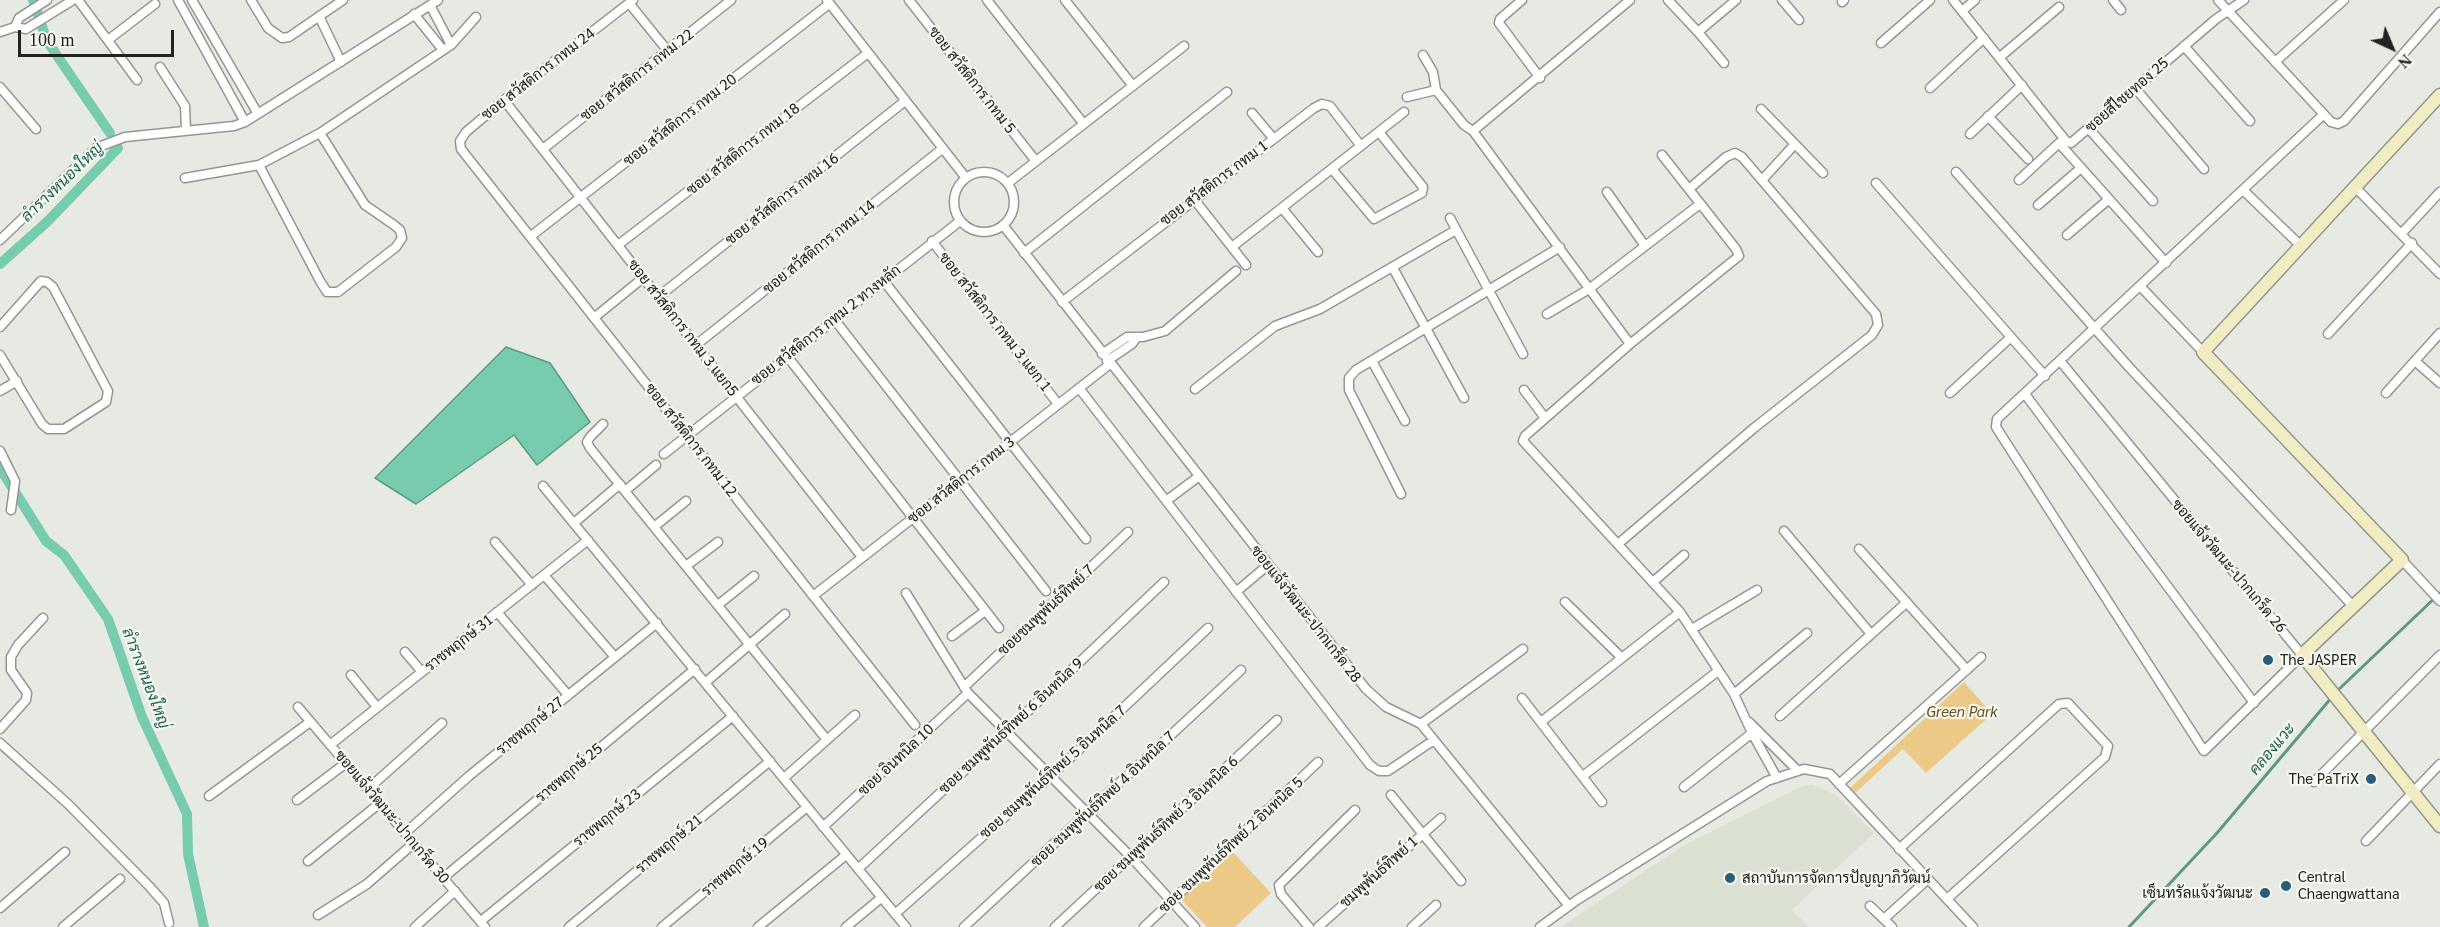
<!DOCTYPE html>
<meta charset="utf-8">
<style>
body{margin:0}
#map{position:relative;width:2440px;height:927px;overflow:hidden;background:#e7eae3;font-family:Georgia,serif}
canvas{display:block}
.north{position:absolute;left:2362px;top:18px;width:60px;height:60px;-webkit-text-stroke:4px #f4f8f0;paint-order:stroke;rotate:136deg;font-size:16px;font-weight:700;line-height:24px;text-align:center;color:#222320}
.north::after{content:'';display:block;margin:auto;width:21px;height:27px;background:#222320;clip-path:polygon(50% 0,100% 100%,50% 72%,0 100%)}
.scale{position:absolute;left:18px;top:30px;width:156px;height:27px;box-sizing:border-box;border:3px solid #222320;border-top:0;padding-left:8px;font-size:18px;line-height:21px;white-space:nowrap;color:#222320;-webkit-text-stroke:4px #f4f8f0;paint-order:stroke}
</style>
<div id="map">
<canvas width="2440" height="927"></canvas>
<div class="north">N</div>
<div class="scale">100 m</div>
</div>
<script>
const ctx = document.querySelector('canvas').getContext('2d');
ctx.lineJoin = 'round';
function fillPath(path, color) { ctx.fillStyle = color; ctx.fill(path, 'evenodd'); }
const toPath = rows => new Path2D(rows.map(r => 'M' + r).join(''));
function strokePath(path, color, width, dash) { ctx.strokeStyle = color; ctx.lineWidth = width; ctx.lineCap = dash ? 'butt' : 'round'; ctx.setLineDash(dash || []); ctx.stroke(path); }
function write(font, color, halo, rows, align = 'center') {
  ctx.font = font + ' Georgia,Sarabun,serif'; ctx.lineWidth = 4.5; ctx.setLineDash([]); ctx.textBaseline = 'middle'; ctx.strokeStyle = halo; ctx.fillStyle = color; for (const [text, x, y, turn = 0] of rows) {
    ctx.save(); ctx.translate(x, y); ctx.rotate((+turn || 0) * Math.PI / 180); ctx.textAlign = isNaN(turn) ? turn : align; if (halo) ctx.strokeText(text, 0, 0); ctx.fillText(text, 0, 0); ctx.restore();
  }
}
fillPath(toPath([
 [1812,785,1836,795,1874,833,1792,910,1809,927,1560,927,1684,845,1800,787]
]), '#dae1d2');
fillPath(toPath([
 [1964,682,1992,714,1926,773,1903,749,1854,794,1849,789],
 [1232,851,1271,893,1235,927,1207,927,1181,899]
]), '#edc988');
const water = toPath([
 [506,347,550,363,590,422,537,465,514,435,416,504,375,478,506,347]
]);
fillPath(water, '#77ccaf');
strokePath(water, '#5e9984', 1.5);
strokePath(toPath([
 [2336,692,2440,593],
 [2129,927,2217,833,2332,697]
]), '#5e9984', 3);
strokePath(toPath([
 [33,0,47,41,110,133],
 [0,264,48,221,118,148],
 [0,468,46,541,64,555,108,619,142,717,187,814,188,854,204,927]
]), '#77ccaf', 10);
const street = toPath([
 [78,0,137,80],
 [178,0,245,122],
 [192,0,258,114],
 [251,0,268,28,282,38,289,37,343,0],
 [633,0,504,100,466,132,460,141,461,149,915,725],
 [827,0,966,178],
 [909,0,1035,160],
 [987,0,1083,123],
 [1065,0,1133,86],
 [1522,0,1500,19,1499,23,1540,78],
 [1668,0,1698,32,1736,0],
 [1782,0,1799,20],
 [1953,0,2066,141,2071,143,2216,19,2244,0],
 [2113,0,2121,10],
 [2218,0,2331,122,2338,124,2344,121,2440,12],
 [1842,2,1844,0],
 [629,3,667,50],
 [430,5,451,45],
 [1962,11,1975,0],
 [414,14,443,50],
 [319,16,341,62],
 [15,27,19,18,47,0],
 [0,32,15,27,26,29,73,0],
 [1698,32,1724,63],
 [108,40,155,4],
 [1881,43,1930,0],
 [2184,46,2250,121],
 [1423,55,1433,72,1436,90,1464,125,1473,131,1630,344],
 [2000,57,2059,7],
 [2275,62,2344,0],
 [160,67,185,106,186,130],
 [0,87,36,129],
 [1930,88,1984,38],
 [2135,88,2204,169],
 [1407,97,1436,90],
 [504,100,862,557],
 [1761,109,1823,173],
 [1252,113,1273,138],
 [1988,116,2028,159],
 [2089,129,2153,201],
 [1473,131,1630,0],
 [1970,134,2022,85],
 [543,149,731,0],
 [1662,155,1736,249,1739,256,1630,344,1525,436,1523,441,1680,612,1734,694,1752,733,1777,778],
 [259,165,320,281,327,292,338,292,396,247,402,238,400,230,394,225,365,205,320,133],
 [1332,169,1374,219,1422,193,1423,187,1379,132],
 [1956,172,2128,366,2352,605],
 '954 202a30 30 0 1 1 60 0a30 30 0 1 1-60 0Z',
 [185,178,259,165,320,133,451,45,476,17],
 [1763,179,1795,144],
 [2019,180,2059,143,2166,263],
 [1008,183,1184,46],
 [1876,183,2045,376],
 [2355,187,2440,274],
 [2243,190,2301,246],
 [1607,192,1645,246],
 [1193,198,1246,265],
 [2038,205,2081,168],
 [1282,208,1318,252],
 [1450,218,1523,354],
 [1003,225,1366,689,1386,707,1421,724,1569,906],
 [2402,233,2440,192],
 [2067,235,2109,199],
 [531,236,829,4],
 [0,240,96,148,125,137,234,126,245,122,438,0],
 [932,241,1058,404],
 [618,245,868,53],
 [1232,247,1404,112],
 [1024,253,1227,92],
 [1393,268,1464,398],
 [883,280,1086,539],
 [2141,287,2203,352],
 [658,297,905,101],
 [1062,302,1314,108,1322,104,1330,106,1361,146],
 [1547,314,1589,289,1700,204],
 [595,317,643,278],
 [834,319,1046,591],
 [0,327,41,281,47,282,53,287,108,391,106,402,64,429,48,429,42,424,0,355],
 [2328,334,2412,243],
 [696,345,942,149],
 [1102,354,1127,337,1143,337,1165,331,1236,271],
 [787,356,999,628],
 [1107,361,1132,344,1137,337],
 [1372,361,1405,421],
 [2415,361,2440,383],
 [2061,362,2302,655,2204,751,1996,427,1997,419,2324,114],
 [1079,388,1370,765,1379,771,1388,771,1434,740],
 [1195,389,1275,326,1320,309,1456,230],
 [1524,390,1545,418],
 [0,391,17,381],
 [1950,393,2011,337],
 [2386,393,2440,333],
 [2025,394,2254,703],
 [603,424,590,437,587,442,590,448,827,740],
 [0,451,15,481,11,510],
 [664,454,960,221],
 [543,486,906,927],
 [625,491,656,465],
 [1401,494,1349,390,1349,378,1356,370,1560,247],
 [1166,501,1198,477],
 [574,523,620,484],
 [654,527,686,501],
 [1784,531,1871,634],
 [495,542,532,585],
 [1618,544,1754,428,1872,335,1878,325,1876,314,1742,157,1735,153,1726,157,1689,189],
 [1859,549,1967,670],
 [2402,560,2440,601],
 [686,566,718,542],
 [544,575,614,656],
 [1653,582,1684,555],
 [1236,592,1268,565],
 [906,593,968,693,1131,857,1195,927],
 [813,596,1110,364],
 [1565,602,1622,658],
 [718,605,754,576],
 [497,612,568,695],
 [1692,629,1757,590],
 [952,636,985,611],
 [405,652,422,672],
 [351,675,377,707],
 [706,682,785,614],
 [964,687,1128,532],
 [1734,694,1807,633],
 [1522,698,1602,802],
 [298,707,485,927],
 [1780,716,1906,603],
 [1541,722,1680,612],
 [1749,722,1798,771],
 [1421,724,1523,649],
 [0,729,26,700,27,693,11,670,11,657,18,645,43,618],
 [0,743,68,804,149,886,164,903,169,923],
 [330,745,588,540],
 [1583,776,1718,671],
 [784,778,855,715],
 [2314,782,2440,655],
 [1839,784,1981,657],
 [1684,787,1752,733],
 [368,789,442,723],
 [1391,795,1461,881],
 [209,796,310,722],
 [297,800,346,763],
 [823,827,968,693],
 [405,833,469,776,657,623],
 [2366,841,2440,764],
 [1899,849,2059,704,2068,703,2108,746,2105,757,1947,899],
 [308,861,380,803],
 [858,869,1007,731,1164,582],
 [443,878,695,669],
 [1870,906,1892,927],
 [0,908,65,852],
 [895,914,1051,776,1208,628],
 [318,915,367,884,414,843],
 [1884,919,1928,879],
 [481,921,733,716],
 [63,927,120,879],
 [415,927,455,891],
 [569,927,770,761],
 [662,927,807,807],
 [758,927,846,855],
 [846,927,881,898],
 [964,927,1241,670],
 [1055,927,1277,720],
 [1144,927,1318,762],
 [1309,927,1281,894,1279,885,1355,810],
 [1318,927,1441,818],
 [1412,927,1436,905],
 [1540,927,1577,900,1767,781,1804,769,1830,774,1973,927]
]);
const secondary = toPath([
 [2440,95,2203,352,2402,560,2302,655,2440,826]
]);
strokePath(street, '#949790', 11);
strokePath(secondary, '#949790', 15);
strokePath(street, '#fff', 8);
strokePath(secondary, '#f1edc3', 12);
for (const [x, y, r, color] of [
 [2268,660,6,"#295d79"],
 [2371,779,6,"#295d79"],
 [1730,878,6,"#295d79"],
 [2286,886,6,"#295d79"],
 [2265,893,6,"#295d79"]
]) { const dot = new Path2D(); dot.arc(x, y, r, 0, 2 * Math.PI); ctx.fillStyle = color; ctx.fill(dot); strokePath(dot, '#f4f8f0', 2); }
write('15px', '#222320', '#f4f8f0', [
 ["ซอย สวัสดิการ กทม 24",538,74,-38],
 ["ซอย สวัสดิการ กทม 22",637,75,-38],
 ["ซอย สวัสดิการ กทม 5",972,80,52],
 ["ซอยสีไชยทอง 25",2127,95,-41],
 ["ซอย สวัสดิการ กทม 20",680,120,-38],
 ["ซอย สวัสดิการ กทม 18",743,149,-38],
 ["ซอย สวัสดิการ กทม 1",1214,183,-37],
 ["ซอย สวัสดิการ กทม 16",782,199,-38],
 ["ซอย สวัสดิการ กทม 14",819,247,-39],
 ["ซอย สวัสดิการ กทม 3 แยก 1",995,322,52],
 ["ซอย สวัสดิการ กทม 2 ทางหลัก",826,325,-38],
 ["ซอย สวัสดิการ กทม 3 แยก5",683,328,52],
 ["ซอย สวัสดิการ กทม 12",691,440,52],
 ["ซอย สวัสดิการ กทม 3",961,480,-38],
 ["ซอยแจ้งวัฒนะ-ปากเกร็ด 26",2229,566,50],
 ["ซอยชมพูพันธ์ทิพย์ 7",1046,610,-43],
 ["ซอยแจ้งวัฒนะ-ปากเกร็ด 28",1306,614,52],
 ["ราชพฤกษ์ 31",459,643,-38],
 ["ราชพฤกษ์ 27",530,726,-39],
 ["ซอย ชมพูพันธ์ทิพย์ 6 อินทนิล 9",1011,726,-43],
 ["ซอย อินทนิล 10",896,760,-43],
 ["ซอย ชมพูพันธ์ทิพย์ 5 อินทนิล 7",1053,772,-42],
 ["ราชพฤกษ์ 25",569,773,-40],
 ["ซอย ชมพูพันธ์ทิพย์ 4 อินทนิล 7",1103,799,-43],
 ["ซอยแจ้งวัฒนะ-ปากเกร็ด 30",392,817,50],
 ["ราชพฤกษ์ 23",607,818,-39],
 ["ซอย ชมพูพันธ์ทิพย์ 3 อินทนิล 6",1166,824,-43],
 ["ราชพฤกษ์ 21",669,844,-40],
 ["ซอย ชมพูพันธ์ทิพย์ 2 อินทนิล 5",1231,845,-43],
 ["ราชพฤกษ์ 19",735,867,-40],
 ["ชมพูพันธ์ทิพย์ 1",1379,872,-42]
]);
write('15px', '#222320', '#f4f8f0', [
 ["The JASPER",2280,660],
 ["The PaTriX",2359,779,"right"],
 ["Central",2298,877],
 ["Chaengwattana",2298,894],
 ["สถาบันการจัดการปัญญาภิวัฒน์",1742,878],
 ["เซ็นทรัลแจ้งวัฒนะ",2253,893,"right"]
], 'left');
write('italic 15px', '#6a5120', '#f4f8f0', [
 ["Green Park",1962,712]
]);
write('italic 16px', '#1f624e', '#f4f8f0', [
 ["ลำรางหนองใหญ่",62,182,-44],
 ["ลำรางหนองใหญ่",146,678,69],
 ["คลองแวะ",2272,749,-50]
]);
</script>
